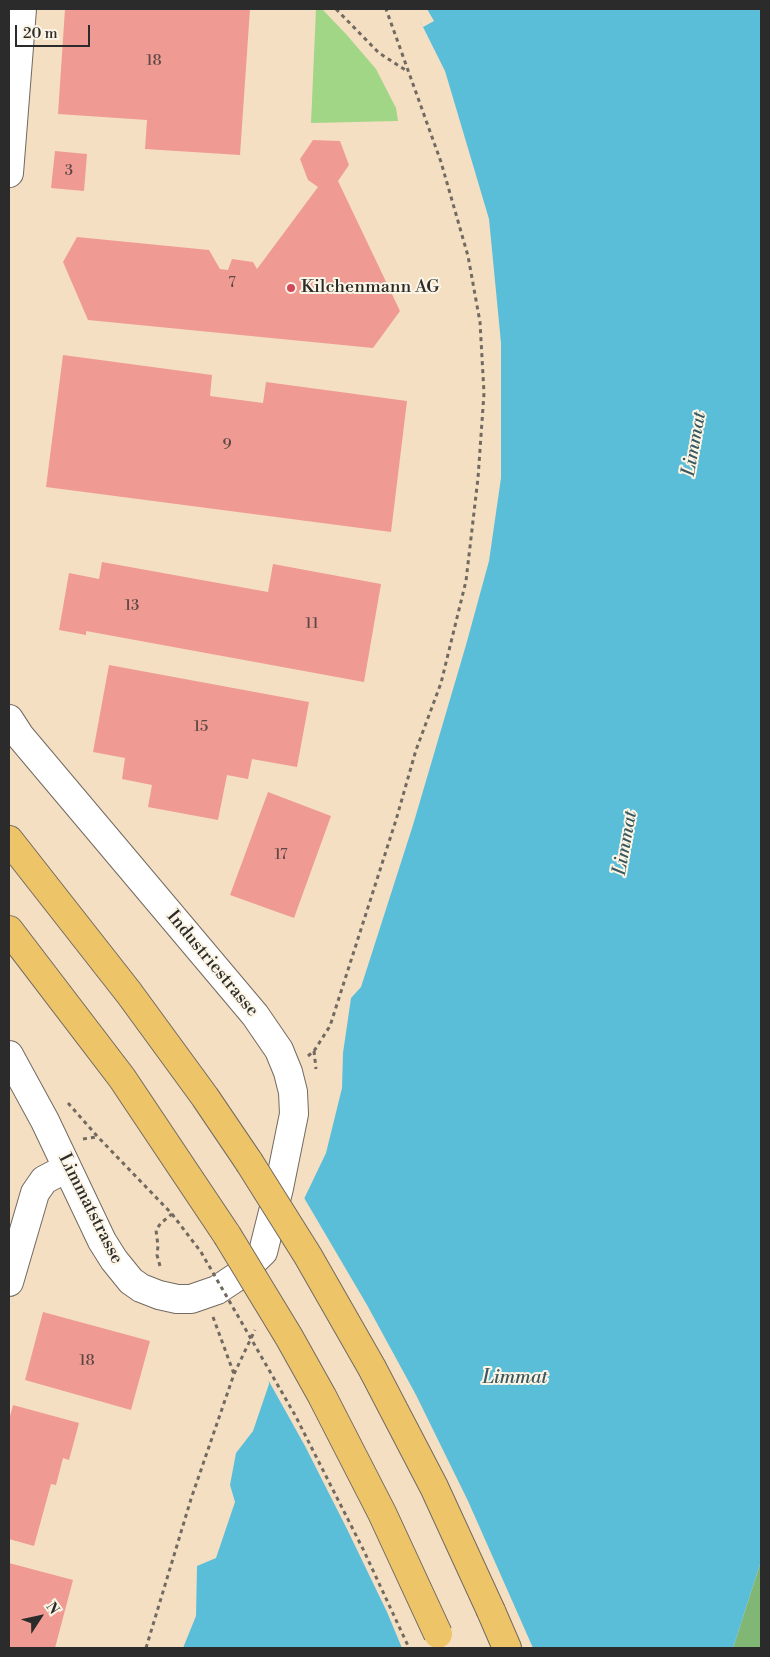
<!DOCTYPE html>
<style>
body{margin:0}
#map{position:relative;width:770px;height:1657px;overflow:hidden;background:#f5dfc3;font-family:"Libre Bodoni",serif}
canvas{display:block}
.frame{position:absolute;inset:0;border:10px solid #2b2b2b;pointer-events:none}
.north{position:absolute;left:15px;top:1592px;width:50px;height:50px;-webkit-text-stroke:4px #fcf5e5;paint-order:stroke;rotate:55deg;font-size:14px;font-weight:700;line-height:20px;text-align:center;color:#2b2b2b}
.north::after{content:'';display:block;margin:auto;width:18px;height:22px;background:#2b2b2b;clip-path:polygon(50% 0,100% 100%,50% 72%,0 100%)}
.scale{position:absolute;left:15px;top:25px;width:75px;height:22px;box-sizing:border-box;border:2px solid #2b2b2b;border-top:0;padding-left:6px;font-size:15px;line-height:18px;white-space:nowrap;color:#2b2b2b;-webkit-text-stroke:4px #fcf5e5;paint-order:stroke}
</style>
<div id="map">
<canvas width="770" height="1657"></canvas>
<div class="frame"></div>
<div class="north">N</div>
<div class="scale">20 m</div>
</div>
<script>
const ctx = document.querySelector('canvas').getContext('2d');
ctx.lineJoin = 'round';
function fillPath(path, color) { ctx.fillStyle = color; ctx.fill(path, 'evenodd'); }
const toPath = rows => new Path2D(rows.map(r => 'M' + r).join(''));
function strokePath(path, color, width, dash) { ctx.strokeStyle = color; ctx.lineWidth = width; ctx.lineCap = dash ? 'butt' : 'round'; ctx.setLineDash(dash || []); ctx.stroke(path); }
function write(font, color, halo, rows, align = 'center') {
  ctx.font = font + ' "Libre Bodoni",serif'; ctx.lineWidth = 4; ctx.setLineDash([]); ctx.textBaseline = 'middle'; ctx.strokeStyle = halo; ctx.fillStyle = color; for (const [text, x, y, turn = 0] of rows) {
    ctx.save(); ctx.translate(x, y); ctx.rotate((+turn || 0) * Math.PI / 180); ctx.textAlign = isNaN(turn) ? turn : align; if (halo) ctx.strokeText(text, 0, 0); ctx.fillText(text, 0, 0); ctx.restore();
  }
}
fillPath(toPath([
 [316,9,322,9,346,34,376,69,396,108,398,121,311,123]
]), '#a2d687');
fillPath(toPath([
 [761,1561,761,1648,733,1648]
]), '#81b774');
fillPath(toPath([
 [414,9,761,9,761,1561,733,1648,183,1648,196,1616,197,1566,216,1558,235,1502,230,1485,236,1453,253,1431,269,1384,266,1350,303,1225,303,1201,326,1153,342,1088,343,1053,351,998,361,987,413,825,466,645,489,561,501,478,501,343,489,219,445,71]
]), '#5bbed9');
fillPath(toPath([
 [412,9,427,9,434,21,423,27,420,21,418,22],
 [303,1196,367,1305,416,1395,468,1501,533,1648,402,1648,387,1612,347,1529,305,1446,266,1376,264,1350,301,1225,301,1201]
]), '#f5dfc3');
fillPath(toPath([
 [65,9,250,9,240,155,145,149,147,120,58,114],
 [313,140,340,141,349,165,338,181,400,311,373,348,88,320,63,262,77,237,209,250,220,269,228,270,232,259,253,262,257,269,318,187,308,180,300,159],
 [55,151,87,154,84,191,51,188],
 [63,355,212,375,210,396,263,403,266,382,407,401,391,532,46,487],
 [102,562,268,592,273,564,381,584,364,682,86,631,86,635,59,630,69,573,99,579],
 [109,665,309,702,297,767,252,759,248,779,227,775,218,820,148,807,152,785,122,779,125,758,93,752],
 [268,792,331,816,294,918,230,895],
 [43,1312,150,1341,131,1410,25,1380],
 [13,1405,79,1423,69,1460,63,1458,56,1485,51,1484,34,1546,9,1539,9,1420],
 [9,1563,73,1580,55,1648,9,1648]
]), '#ef9b93');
const street = toPath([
 [9,173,22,9],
 [9,719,20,736,255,1015,279,1050,288,1072,293,1092,294,1114,279,1188,263,1252,238,1276,217,1290,191,1299,177,1299,159,1295,141,1288,131,1281,114,1260,102,1241,45,1121,9,1055],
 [9,1282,35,1193,44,1180,67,1168]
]);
const highway = toPath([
 [9,840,129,993,205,1097,249,1162],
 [9,930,122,1078,227,1235],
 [491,1611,507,1648]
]);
strokePath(street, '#726a60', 30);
strokePath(highway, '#726a60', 30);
strokePath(toPath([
 [336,9,379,53,407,71],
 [314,1051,316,1069],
 [308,1056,314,1051,330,1026,396,820,416,750,441,683,466,581,478,478,484,393,480,322,468,256,441,162,386,9],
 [68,1103,97,1136,172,1214,201,1252],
 [83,1139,96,1137],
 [160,1266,157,1255,158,1246,156,1230,161,1223,172,1214],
 [213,1317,234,1374],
 [146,1648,191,1499,234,1374,255,1330]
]), '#726a60', 3, [4, 4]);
strokePath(street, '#fff', 28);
strokePath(highway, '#eec469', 28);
const highwayBridge = toPath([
 [249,1162,308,1256,372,1368,434,1487,491,1611],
 [227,1235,289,1337,322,1396,382,1513,438,1634]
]);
strokePath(highwayBridge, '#726a60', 30, []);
strokePath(toPath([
 [201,1252,295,1415,364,1551,409,1648]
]), '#726a60', 3, [4, 4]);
strokePath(highwayBridge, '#eec469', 28);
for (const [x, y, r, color] of [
 [291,288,5,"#d1495b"]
]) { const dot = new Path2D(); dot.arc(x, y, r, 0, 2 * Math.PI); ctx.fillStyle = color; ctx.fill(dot); strokePath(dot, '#fcf5e5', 2); }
write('15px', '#5c4745', null, [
 ["18",154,61],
 ["3",69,171],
 ["7",232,283],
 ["9",227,445],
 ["13",132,606],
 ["11",312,624],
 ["15",201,727],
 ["17",281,855],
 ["18",87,1361]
]);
write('18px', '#2b2b2b', '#fcf5e5', [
 ["Kilchenmann AG",301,288]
], 'left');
write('18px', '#2b2b2b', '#fcf5e5', [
 ["Industriestrasse",212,964,50],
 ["Limmatstrasse",90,1209,63]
]);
write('italic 19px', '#39575f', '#fcf5e5', [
 ["Limmat",695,444,-80],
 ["Limmat",626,843,-80],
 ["Limmat",515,1378]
]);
</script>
